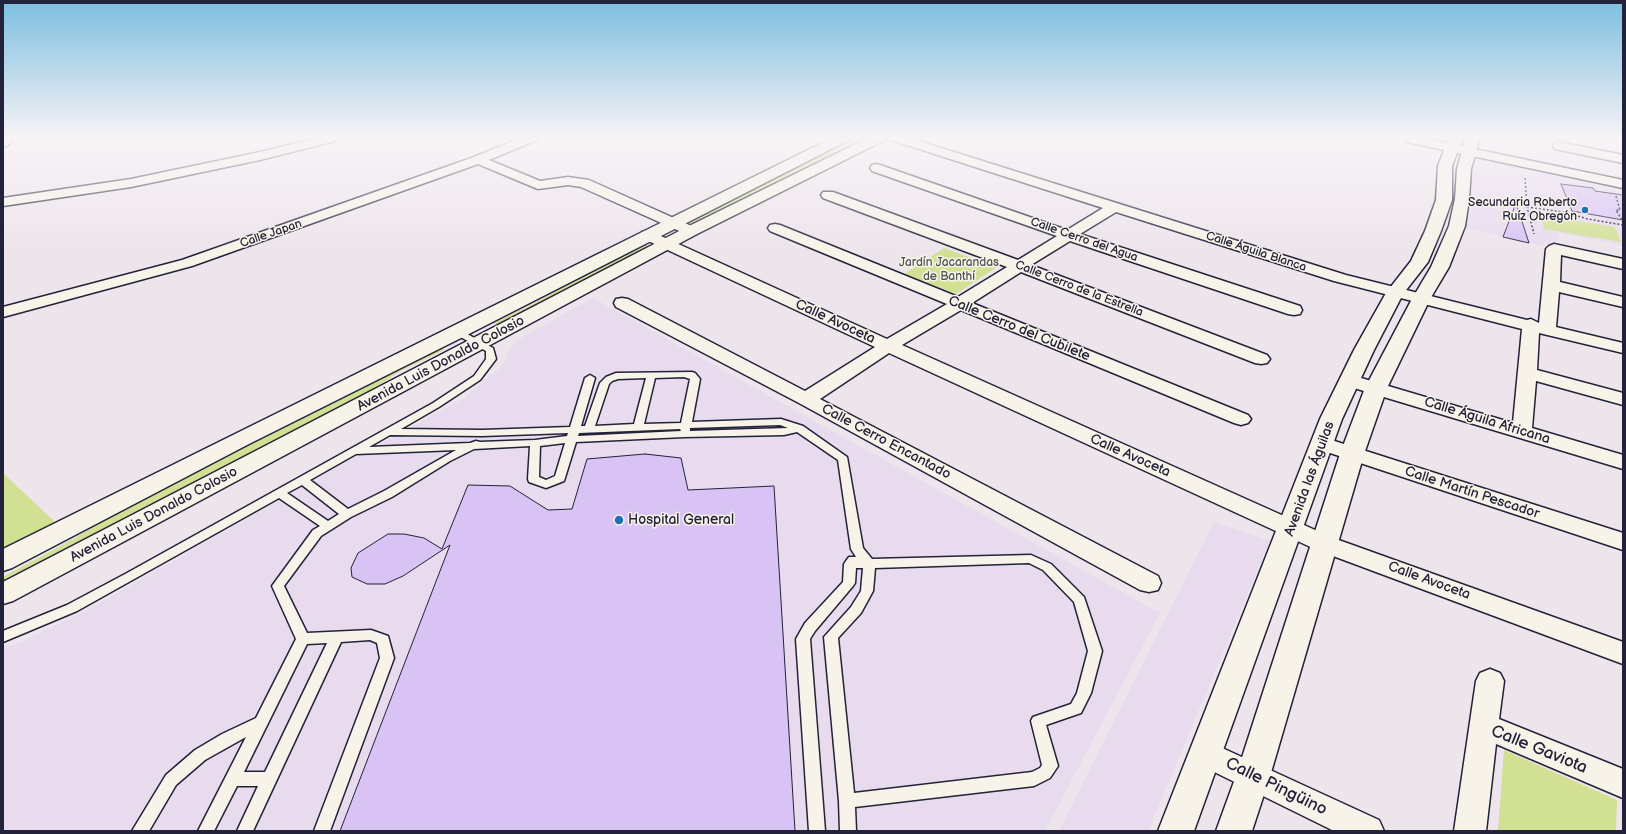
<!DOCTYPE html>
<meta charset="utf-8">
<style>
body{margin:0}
#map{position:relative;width:1626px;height:834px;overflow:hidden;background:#eee5ec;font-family:"Balsamiq Sans",sans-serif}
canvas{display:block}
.frame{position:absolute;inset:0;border:4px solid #22223b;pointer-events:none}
</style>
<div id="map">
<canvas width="1626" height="834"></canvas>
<div class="frame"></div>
</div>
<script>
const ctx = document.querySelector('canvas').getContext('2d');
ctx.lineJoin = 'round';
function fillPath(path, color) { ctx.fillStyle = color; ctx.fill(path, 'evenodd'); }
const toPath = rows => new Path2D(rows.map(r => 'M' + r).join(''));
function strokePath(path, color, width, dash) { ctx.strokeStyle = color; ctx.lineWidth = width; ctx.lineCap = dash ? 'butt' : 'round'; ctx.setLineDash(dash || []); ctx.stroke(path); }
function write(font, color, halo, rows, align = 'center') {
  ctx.font = font + ' "Balsamiq Sans",sans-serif'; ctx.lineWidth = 3; ctx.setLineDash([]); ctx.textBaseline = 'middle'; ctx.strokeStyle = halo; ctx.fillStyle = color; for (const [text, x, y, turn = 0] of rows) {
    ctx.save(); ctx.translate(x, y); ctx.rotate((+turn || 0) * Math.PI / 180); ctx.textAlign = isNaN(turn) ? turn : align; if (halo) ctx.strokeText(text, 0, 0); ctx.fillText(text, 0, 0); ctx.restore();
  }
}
fillPath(toPath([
 [1477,156,1623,188,1623,246,1559,233,1557,245,1545,242,1543,246,1464,228,1471,203,1472,173],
 [593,298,1160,613,1045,831,3,831,3,648,21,642,89,609,342,464,464,398,503,365,507,352,514,343,524,336],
 [1214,522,1270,541,1148,831,1059,831]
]), '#e8dbee');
fillPath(toPath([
 [853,137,872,137,696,226,685,221],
 [1541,215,1615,227,1621,242,1544,229],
 [644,244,652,249,501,326,494,323,535,303,561,288,571,280],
 [944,248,988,264,997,267,956,294,904,274],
 [439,347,444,350,400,371,357,400,3,585,3,577,75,538,119,511],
 [3,473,56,523,3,549],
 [1504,750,1617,800,1616,831,1498,831]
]), '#d1e093');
const building = toPath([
 [1561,184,1593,188,1595,191,1623,195,1623,220,1572,211,1561,184],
 [1516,203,1529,243,1503,237,1516,203],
 [645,454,681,458,688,490,774,486,795,831,340,831,450,545,403,576,385,584,367,584,352,577,351,568,358,553,388,534,404,534,424,538,442,549,468,485,510,486,548,510,572,509,587,459,645,454]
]);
fillPath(building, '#d9c3f4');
strokePath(building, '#22223b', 1);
const lane = toPath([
 [458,329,493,348,496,359,480,380,439,407,401,429,482,430,570,427,585,378,590,375,595,378,581,426,585,426,600,383,606,377,616,373,692,372,695,373,700,379,692,422,781,419,803,426,847,457,863,548,872,559,1031,555,1051,564,1084,597,1102,651,1091,693,1081,713,1046,725,1058,766,1050,778,1034,786,855,807,856,831,840,831,839,801,824,637,851,607,861,591,863,568,856,568,855,583,853,586,815,631,810,639,825,831,809,831,796,639,805,623,843,582,844,564,846,561,849,557,856,557,851,549,838,460,797,432,784,435,684,437,576,442,564,481,546,488,529,482,528,479,530,446,474,449,450,461,392,497,351,517,321,536,284,586,307,633,371,630,388,636,394,658,330,831,314,831,380,658,377,643,370,640,341,642,253,831,237,831,258,786,237,786,214,831,198,831,246,737,205,760,176,785,149,831,132,831,166,775,195,750,222,734,256,718,296,639,272,586,313,530,320,526,279,498,77,611,3,642,3,631,67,605,127,573,433,403,474,376,486,359,486,351,455,334,454,332,458,329],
 [684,377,690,379,681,423,644,424,655,378,684,377],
 [646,378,634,424,595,426,609,384,612,381,618,379,646,378],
 [780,425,788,428,690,431,690,428,780,425],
 [680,429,681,431,578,436,579,433,680,429],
 [568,433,567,436,535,440,480,442,476,441,470,443,369,447,390,435,482,436,568,433],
 [565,443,555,476,546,480,539,477,540,446,565,443],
 [456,450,384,491,348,509,310,480,356,454,456,450],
 [302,485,339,514,328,521,287,493,302,485],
 [1029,563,1043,570,1074,602,1088,651,1077,693,1071,704,1033,717,1031,721,1042,765,1040,768,1032,772,854,793,838,638,861,613,873,591,875,568,1029,563],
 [327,643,265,772,244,772,307,644,327,643]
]);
const street = toPath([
 [3,137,15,137,7,146,3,147,3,137],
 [322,137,341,137,339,140,260,160,131,187,3,206,3,198,131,179,260,152,322,137],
 [523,137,539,137,537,140,489,160,540,181,568,177,589,180,696,228,698,231,696,234,691,235,686,234,581,187,568,185,538,189,478,164,192,266,3,317,3,307,182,260,474,157,523,137],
 [889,137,906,137,1346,275,1527,320,1531,319,1539,323,1546,249,1549,246,1554,244,1623,259,1623,269,1561,255,1560,282,1623,297,1623,307,1559,292,1556,327,1623,343,1623,353,1539,333,1537,370,1623,393,1623,405,1536,381,1532,428,1623,455,1623,469,1344,385,1342,381,1344,377,1351,375,1513,423,1522,329,1334,281,1116,212,1080,234,1300,306,1302,310,1300,314,1294,315,1288,314,1070,241,1031,265,1267,355,1270,359,1267,363,1261,364,1255,363,1021,272,972,303,1248,415,1251,419,1248,423,1241,425,1234,423,961,310,902,345,1333,538,1623,642,1623,664,1317,550,889,353,820,399,1158,576,1161,583,1158,590,1149,592,1140,590,799,403,616,307,614,303,616,299,622,298,628,299,805,391,875,347,642,238,640,235,642,232,647,231,652,232,887,339,947,304,770,231,768,228,770,225,775,224,780,225,958,297,1007,267,823,198,821,195,823,192,833,192,1018,260,1057,236,872,171,870,168,872,165,876,164,880,165,1067,230,1103,208,891,140,889,137],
 [1407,137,1417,137,1623,180,1623,188,1411,143,1407,142,1405,139,1407,137],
 [1559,142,1623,155,1623,163,1555,149,1553,146,1555,143,1559,142],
 [1322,437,1623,533,1623,550,1315,448,1312,443,1315,438,1322,437],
 [1490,669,1500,673,1504,681,1499,719,1623,769,1623,798,1496,744,1486,831,1454,831,1476,681,1480,673,1490,669],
 [1207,741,1379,820,1384,831,1334,831,1196,763,1192,754,1196,745,1207,741]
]);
const secondary = toPath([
 [834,137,851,137,849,140,465,336,249,444,12,568,3,571,3,549,834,137],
 [870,137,887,137,885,140,697,234,13,601,3,604,3,582,685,228,870,137],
 [1449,137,1463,137,1452,166,1452,200,1441,231,1428,262,1403,294,1374,350,1342,419,1194,831,1158,831,1320,419,1354,350,1386,293,1411,261,1425,231,1436,200,1438,166,1449,137],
 [1466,137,1480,137,1471,169,1469,199,1465,226,1449,267,1430,299,1387,388,1364,454,1270,776,1252,831,1216,831,1236,776,1340,454,1365,388,1412,299,1431,267,1449,226,1455,199,1457,169,1466,137]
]);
strokePath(lane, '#22223b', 3);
strokePath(street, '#22223b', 3);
strokePath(secondary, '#22223b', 3);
strokePath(toPath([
 [1525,178,1527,207,1534,234],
 [1616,196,1620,210,1616,210,1623,222],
 [1527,207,1563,212,1588,219,1623,225]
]), '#22223b', 1.5, [2, 2]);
fillPath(lane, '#f7f3e8');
fillPath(street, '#f7f3e8');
fillPath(secondary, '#f7f3e8');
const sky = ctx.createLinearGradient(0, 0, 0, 254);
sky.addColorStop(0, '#7cbee0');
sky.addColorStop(0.54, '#f7f3f6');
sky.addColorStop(1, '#f7f3f600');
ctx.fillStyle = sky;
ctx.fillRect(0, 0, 1626, 254);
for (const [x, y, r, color] of [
 [1585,210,4,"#1f6fb2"],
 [619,520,5,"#1f6fb2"]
]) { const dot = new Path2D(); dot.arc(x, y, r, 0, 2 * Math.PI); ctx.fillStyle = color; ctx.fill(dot); strokePath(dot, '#f7f3e8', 1.5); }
write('12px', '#22223b', '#f7f3e8', [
 ["Secundaria Roberto",1577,203],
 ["Ruíz Obregón",1577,217]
], 'right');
write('12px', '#22223b', '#f7f3e8', [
 ["Calle Japan",271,234,-19],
 ["Calle Cerro del Agua",1084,240,19],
 ["Calle Águila Blanca",1256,252,18],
 ["Calle Cerro de la Estrella",1079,289,21]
]);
write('12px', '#4e5251', '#f7f3e8', [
 ["Jardín Jacarandas",949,263],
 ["de Banthí",949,277]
]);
write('14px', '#22223b', '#f7f3e8', [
 ["Calle Avoceta",835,322,25],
 ["Calle Cerro del Cubilete",1019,329,22],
 ["Avenida Luis Donaldo Colosio",441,364,-28],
 ["Calle Águila Africana",1487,421,17],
 ["Calle Cerro Encantado",886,442,28],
 ["Calle Avoceta",1130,456,24],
 ["Avenida las Águilas",1310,479,-70],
 ["Calle Martín Pescador",1472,493,18],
 ["Avenida Luis Donaldo Colosio",154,515,-28],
 ["Calle Avoceta",1429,581,20]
]);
write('14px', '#22223b', '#f7f3e8', [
 ["Hospital General",628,520]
], 'left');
write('17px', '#22223b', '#f7f3e8', [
 ["Calle Gaviota",1539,750,22],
 ["Calle Pingüino",1276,787,26]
]);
</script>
